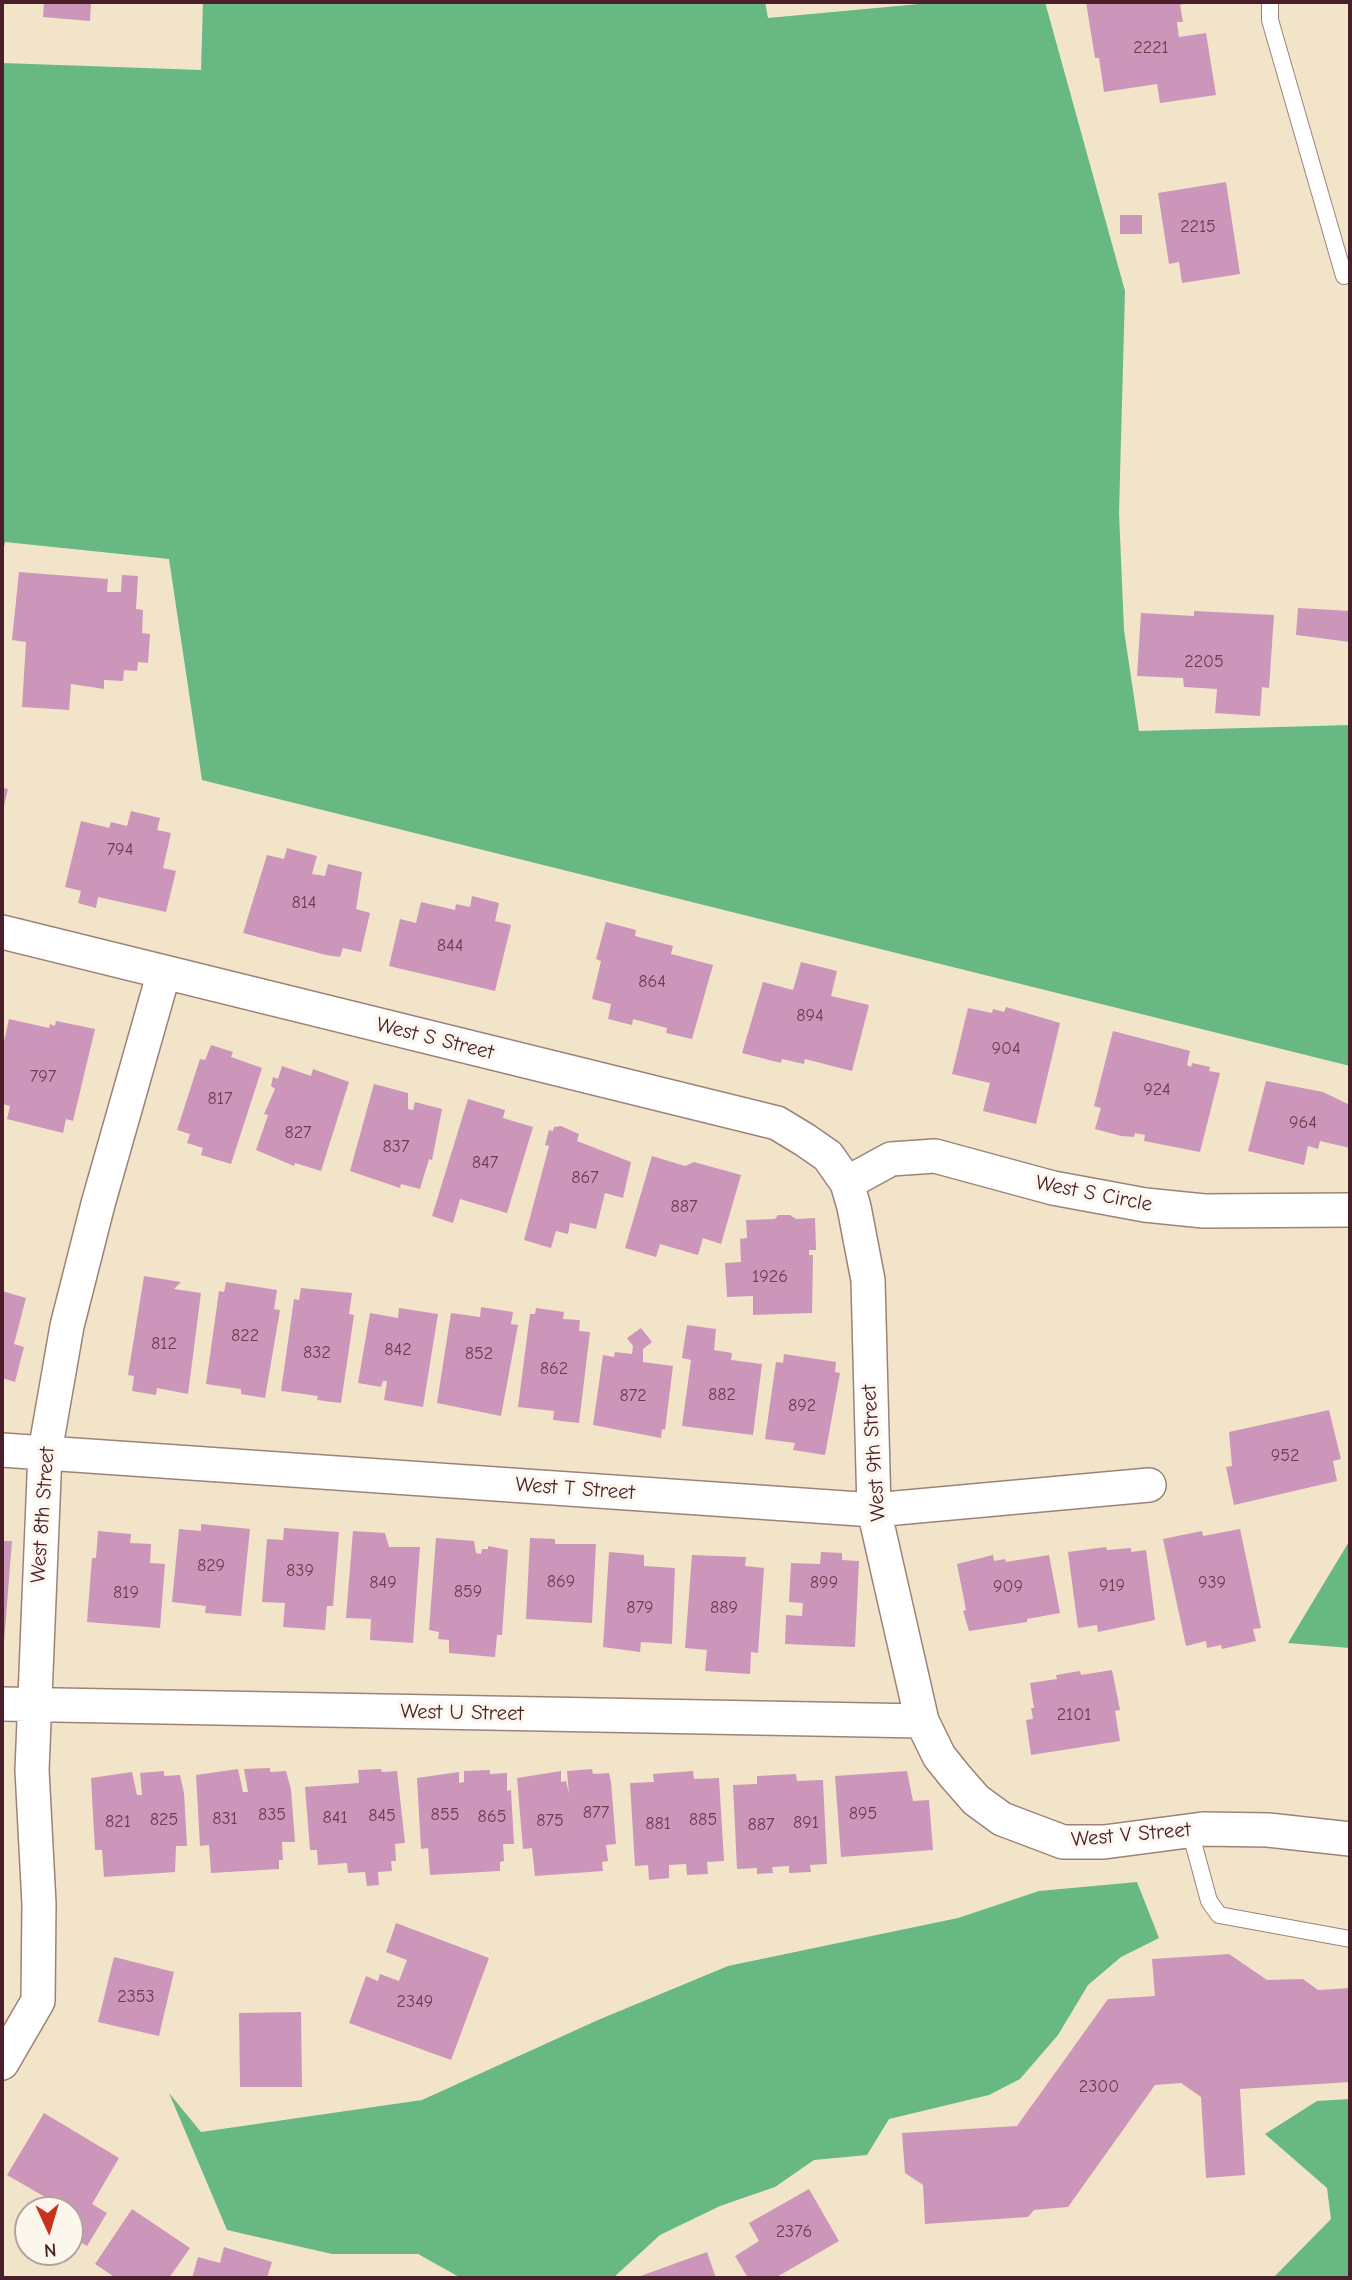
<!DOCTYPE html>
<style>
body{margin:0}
#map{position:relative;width:1352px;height:2280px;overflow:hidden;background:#f2e4c8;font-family:"Comic Neue",sans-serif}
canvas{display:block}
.frame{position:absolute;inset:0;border:4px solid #4a1f2b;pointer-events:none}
.north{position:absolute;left:14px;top:2196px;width:70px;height:70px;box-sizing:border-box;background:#fbf7ec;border:2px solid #b4a19f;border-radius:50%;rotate:176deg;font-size:19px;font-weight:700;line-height:28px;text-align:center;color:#4a1f2b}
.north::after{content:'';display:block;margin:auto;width:24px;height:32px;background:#c8321e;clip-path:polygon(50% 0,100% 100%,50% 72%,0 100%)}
</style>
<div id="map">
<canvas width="1352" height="2280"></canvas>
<div class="frame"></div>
<div class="north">N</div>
</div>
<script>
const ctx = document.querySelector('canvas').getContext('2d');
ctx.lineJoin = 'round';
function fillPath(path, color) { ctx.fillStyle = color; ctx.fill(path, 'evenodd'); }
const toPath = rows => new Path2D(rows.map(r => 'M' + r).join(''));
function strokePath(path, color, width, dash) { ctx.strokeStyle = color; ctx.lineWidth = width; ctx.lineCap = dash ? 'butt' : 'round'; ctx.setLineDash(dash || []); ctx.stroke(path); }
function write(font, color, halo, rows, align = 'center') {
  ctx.font = font + ' "Comic Neue",sans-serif'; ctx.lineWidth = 7; ctx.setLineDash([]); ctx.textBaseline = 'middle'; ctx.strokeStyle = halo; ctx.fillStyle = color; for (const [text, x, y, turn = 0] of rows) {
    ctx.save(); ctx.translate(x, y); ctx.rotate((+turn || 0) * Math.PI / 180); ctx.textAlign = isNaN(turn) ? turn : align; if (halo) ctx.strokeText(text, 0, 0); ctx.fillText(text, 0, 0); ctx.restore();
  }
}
fillPath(toPath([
 [203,2,765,2,768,18,941,2,1045,2,1125,291,1119,513,1124,630,1139,731,1350,725,1350,1066,202,780,169,559,5,542,2,559,2,63,201,70],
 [1350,1540,1350,1648,1288,1643],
 [1137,1882,1159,1938,1121,1957,1088,1985,1058,2035,1020,2079,989,2095,889,2119,867,2155,814,2160,775,2187,720,2206,660,2235,613,2278,461,2278,418,2254,332,2254,227,2230,169,2093,201,2132,422,2100,598,2020,728,1966,958,1918,1039,1891],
 [1350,2099,1350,2278,1273,2278,1331,2219,1327,2188,1265,2134,1317,2101]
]), '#68b883');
fillPath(toPath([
 [44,2,91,2,90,21,43,17],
 [1086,2,1190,2,1180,5,1183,22,1177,22,1179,37,1206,33,1216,95,1160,103,1157,84,1104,92,1099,58,1095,58],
 [1226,182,1240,274,1182,283,1179,262,1169,264,1158,193],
 [1120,215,1142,215,1142,234,1120,234],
 [19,572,108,579,107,592,121,592,122,575,138,576,136,609,143,610,142,633,150,634,148,663,138,662,137,671,124,670,123,681,104,680,104,689,71,684,69,710,22,707,26,642,12,640],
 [1298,608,1350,611,1350,642,1296,635],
 [1194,611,1274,615,1269,688,1262,687,1260,716,1215,713,1217,689,1184,687,1183,678,1137,676,1141,613,1194,616],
 [2,788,8,789,3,810,2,810],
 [131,811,160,818,157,830,171,833,163,868,176,871,166,912,98,897,96,908,78,903,81,891,65,887,81,821,109,828,111,822,127,826],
 [287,848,317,856,312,874,325,876,328,864,362,872,356,909,370,913,361,952,343,948,340,957,326,955,243,933,267,855,284,859],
 [472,896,499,903,495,921,511,925,495,991,389,966,400,919,416,923,421,902,455,910,456,904,470,907],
 [606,922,636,930,635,936,673,946,671,954,713,965,692,1039,666,1033,667,1028,633,1019,632,1025,608,1019,611,1004,592,999,601,961,596,959],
 [801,962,837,971,831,996,869,1005,852,1071,805,1059,804,1064,782,1059,781,1063,742,1053,763,982,793,990],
 [1006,1007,1060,1023,1036,1124,983,1111,990,1083,952,1074,968,1008,992,1013,993,1009,1004,1012],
 [9,1019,49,1028,50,1024,55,1026,56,1021,95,1029,73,1121,66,1119,63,1133,7,1119,10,1106,2,1104,2,1050],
 [1113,1031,1190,1051,1187,1065,1191,1067,1192,1063,1210,1067,1209,1071,1220,1073,1200,1152,1144,1141,1145,1135,1135,1133,1134,1137,1121,1136,1095,1129,1101,1108,1094,1106],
 [211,1045,233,1052,231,1057,262,1068,231,1164,201,1155,203,1148,187,1143,190,1134,177,1130,200,1059,205,1060],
 [282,1066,311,1076,313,1069,349,1082,321,1171,295,1163,294,1166,256,1150,268,1115,264,1114,275,1089,271,1086,273,1077,278,1079],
 [1266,1081,1323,1092,1350,1105,1350,1148,1320,1141,1318,1149,1308,1146,1304,1165,1248,1151],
 [374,1084,408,1093,408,1109,413,1110,415,1102,442,1109,432,1160,429,1159,420,1189,401,1184,400,1188,350,1171],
 [468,1099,505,1110,503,1118,533,1127,507,1213,460,1199,453,1223,432,1216],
 [561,1126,579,1134,577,1141,631,1162,623,1198,605,1193,596,1229,570,1223,568,1234,556,1231,551,1248,524,1240,549,1146,545,1145,549,1130,553,1131,554,1127],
 [652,1156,685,1166,694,1162,741,1175,721,1244,703,1238,698,1255,660,1244,656,1257,625,1248],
 [778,1215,790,1215,796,1219,815,1218,816,1250,809,1250,809,1255,813,1255,812,1313,753,1315,753,1296,727,1297,725,1263,741,1262,740,1239,747,1238,746,1220,775,1219],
 [144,1276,181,1282,174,1289,201,1293,188,1394,157,1388,156,1395,132,1391,134,1376,128,1375],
 [226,1282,277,1290,274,1309,280,1310,265,1398,241,1394,241,1389,206,1384,219,1291,224,1292],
 [301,1288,352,1293,349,1314,354,1315,341,1403,317,1400,318,1396,281,1391,294,1299,299,1300],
 [2,1291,26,1298,14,1344,24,1347,15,1382,2,1378],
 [481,1307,513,1312,511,1324,518,1325,501,1416,437,1403,451,1313,480,1317],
 [399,1308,438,1314,423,1407,384,1400,387,1381,383,1381,381,1387,358,1383,370,1313,398,1318],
 [536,1308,564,1312,563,1319,580,1320,579,1331,590,1332,579,1423,553,1420,554,1411,518,1407,530,1314,535,1314],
 [687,1325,716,1329,714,1350,732,1353,731,1360,762,1364,753,1435,682,1426,691,1360,682,1358],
 [641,1328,652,1342,643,1349,643,1362,673,1366,665,1430,662,1429,661,1438,593,1425,603,1355,614,1357,615,1352,632,1354,633,1346,627,1338],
 [784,1354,836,1362,835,1372,840,1373,825,1455,793,1450,795,1443,765,1439,776,1362,783,1363],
 [1329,1410,1341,1459,1333,1461,1337,1481,1234,1505,1226,1467,1232,1466,1229,1432],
 [201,1524,250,1529,241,1616,205,1613,206,1606,172,1602,179,1529,201,1531],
 [284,1528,339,1532,333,1606,327,1606,325,1630,283,1627,285,1603,262,1602,267,1539,283,1540],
 [1240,1529,1261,1628,1253,1629,1256,1641,1222,1649,1221,1645,1207,1648,1206,1641,1186,1646,1163,1539,1202,1531,1203,1536],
 [98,1531,131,1534,130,1543,151,1544,150,1563,165,1564,160,1628,87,1622,92,1558,96,1558],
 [353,1531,385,1533,389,1547,420,1547,413,1643,370,1640,371,1619,346,1618],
 [436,1538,474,1541,476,1553,481,1554,482,1549,488,1549,488,1546,508,1550,502,1635,497,1635,495,1657,449,1653,449,1640,438,1639,439,1632,429,1630],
 [530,1538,555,1539,555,1544,596,1544,592,1623,526,1619],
 [2,1541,12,1541,4,1642,2,1642],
 [1106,1547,1107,1550,1131,1548,1131,1552,1146,1550,1155,1620,1098,1632,1097,1625,1078,1628,1068,1552],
 [609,1552,644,1555,644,1566,675,1568,672,1644,641,1642,640,1652,603,1647],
 [821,1552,842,1553,842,1560,859,1561,855,1647,785,1644,786,1615,802,1616,803,1603,789,1602,791,1563,820,1564],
 [692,1555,746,1557,745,1566,764,1568,758,1653,751,1652,750,1674,705,1671,707,1650,685,1648],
 [993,1555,994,1561,1005,1559,1006,1562,1049,1555,1060,1613,1027,1619,1027,1622,969,1631,963,1611,966,1610,957,1564],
 [1112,1670,1120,1710,1115,1711,1120,1741,1031,1755,1026,1720,1033,1719,1031,1708,1034,1708,1030,1683,1057,1679,1056,1675,1080,1671,1081,1675],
 [270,1768,270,1772,286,1771,291,1789,295,1842,282,1842,283,1860,279,1860,279,1869,211,1873,209,1845,200,1846,196,1775,238,1769,243,1792,248,1792,244,1769],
 [381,1769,382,1772,397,1771,405,1843,395,1844,396,1861,391,1861,392,1871,378,1872,379,1885,367,1886,365,1872,348,1873,347,1863,318,1865,317,1850,310,1850,305,1787,359,1783,358,1770],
 [592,1769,593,1774,609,1773,611,1782,616,1844,606,1845,608,1861,602,1862,603,1871,535,1876,532,1848,523,1849,517,1778,561,1771,561,1782,566,1781,569,1794,567,1771],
 [490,1770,490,1774,507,1773,507,1791,511,1790,514,1844,503,1844,504,1861,500,1862,500,1871,430,1875,428,1848,421,1849,417,1778,459,1772,459,1783,464,1782,464,1771],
 [164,1771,164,1776,180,1775,184,1793,187,1846,176,1846,175,1872,104,1877,102,1850,95,1850,91,1778,132,1772,137,1795,142,1795,140,1773],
 [693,1771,694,1779,719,1778,724,1861,707,1862,708,1874,687,1875,686,1864,669,1865,669,1878,649,1880,648,1865,635,1866,630,1783,654,1782,653,1774],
 [907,1771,913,1801,929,1800,933,1850,841,1857,835,1776],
 [796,1774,797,1781,823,1780,827,1864,810,1865,811,1872,789,1873,789,1866,772,1867,773,1873,757,1874,757,1868,737,1869,733,1785,757,1784,757,1776],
 [396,1923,489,1958,451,2060,349,2023,366,1976,378,1981,380,1974,399,1981,407,1960,386,1952],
 [1229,1954,1267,1980,1303,1979,1318,1990,1350,1988,1350,2082,1240,2089,1245,2175,1206,2178,1201,2097,1181,2083,1155,2085,1068,2207,1034,2210,1028,2217,925,2224,923,2185,905,2173,902,2133,1017,2126,1108,1999,1155,1996,1152,1959],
 [114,1957,174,1972,159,2036,98,2022],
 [301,2012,302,2087,240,2087,239,2013],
 [44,2113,119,2158,92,2204,107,2213,87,2246,70,2236,70,2210,38,2210,45,2197,7,2175],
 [809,2189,839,2241,775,2278,748,2278,735,2256,759,2241,749,2223],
 [132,2209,190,2248,169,2278,116,2278,95,2264],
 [224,2247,272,2262,267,2278,192,2278,198,2257,220,2263],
 [707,2252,716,2278,635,2278]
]), '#cc96bb');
const lane = toPath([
 [1270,2,1270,20,1344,276],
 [1190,1831,1209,1901,1219,1915,1350,1939]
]);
const street = toPath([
 [2,932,777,1123,805,1140,828,1156,847,1183,854,1207,868,1280,874,1510,922,1721,939,1756,955,1776,976,1800,1002,1819,1063,1842,1104,1842,1203,1829,1268,1830,1350,1839],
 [847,1183,891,1159,935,1156,1053,1188,1145,1205,1204,1211,1350,1210],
 [2,1450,874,1510,1149,1485],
 [2,1704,922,1721],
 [2,2063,38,2001,39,1904,32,1770,45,1452,67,1326,98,1204,164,972]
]);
strokePath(lane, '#9e827a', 18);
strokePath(street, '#9e827a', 36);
strokePath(lane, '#fff', 16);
strokePath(street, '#fff', 33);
write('18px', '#6a3d4f', null, [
 ["2221",1151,48],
 ["2215",1198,227],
 ["2205",1204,662],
 ["794",120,850],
 ["814",304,903],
 ["844",450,946],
 ["864",652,982],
 ["894",810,1016],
 ["904",1006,1049],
 ["797",43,1077],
 ["924",1157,1090],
 ["817",220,1099],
 ["964",1303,1123],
 ["827",298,1133],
 ["837",396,1147],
 ["847",485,1163],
 ["867",585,1178],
 ["887",684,1207],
 ["1926",770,1277],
 ["822",245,1336],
 ["812",164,1344],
 ["842",398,1350],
 ["832",317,1353],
 ["852",479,1354],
 ["862",554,1369],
 ["882",722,1395],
 ["872",633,1396],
 ["892",802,1406],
 ["952",1285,1456],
 ["829",211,1566],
 ["839",300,1571],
 ["869",561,1582],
 ["849",383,1583],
 ["899",824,1583],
 ["939",1212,1583],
 ["919",1112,1586],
 ["909",1008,1587],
 ["859",468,1592],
 ["819",126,1593],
 ["879",640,1608],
 ["889",724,1608],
 ["2101",1074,1715],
 ["877",596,1813],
 ["895",863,1814],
 ["835",272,1815],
 ["855",445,1815],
 ["845",382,1816],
 ["865",492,1817],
 ["841",335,1818],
 ["831",225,1819],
 ["825",164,1820],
 ["885",703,1820],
 ["875",550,1821],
 ["821",118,1822],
 ["891",806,1823],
 ["881",658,1824],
 ["887",761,1825],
 ["2353",136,1997],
 ["2349",415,2002],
 ["2300",1099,2087],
 ["2376",794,2232]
]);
write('21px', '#4a1f2b', '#fbf7ec', [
 ["West S Street",435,1039,14],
 ["West S Circle",1094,1194,11],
 ["West 9th Street",874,1453,-94],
 ["West T Street",575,1489,4],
 ["West 8th Street",43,1515,-86],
 ["West U Street",462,1713,1],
 ["West V Street",1131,1835,-5]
]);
</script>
